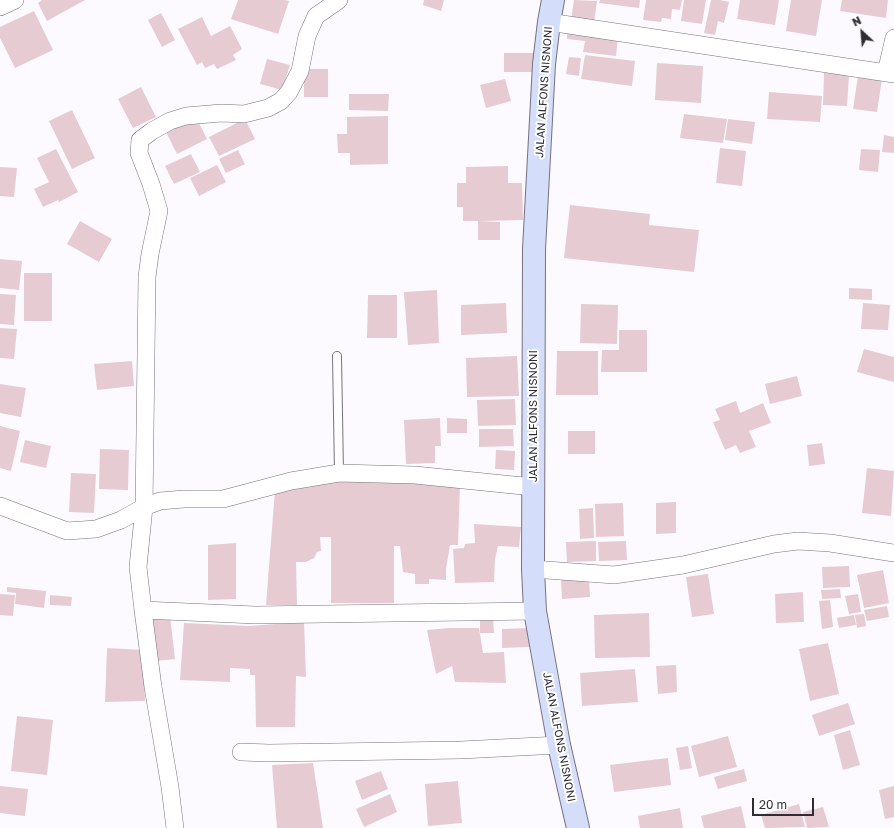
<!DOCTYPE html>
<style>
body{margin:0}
#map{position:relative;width:894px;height:828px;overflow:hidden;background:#fcfaff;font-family:"Golos Text",sans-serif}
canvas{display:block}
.north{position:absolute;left:842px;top:12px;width:40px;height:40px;-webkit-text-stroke:3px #fff;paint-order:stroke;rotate:334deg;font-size:11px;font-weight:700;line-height:16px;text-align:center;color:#2f2c34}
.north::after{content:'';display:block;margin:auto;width:14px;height:18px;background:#2f2c34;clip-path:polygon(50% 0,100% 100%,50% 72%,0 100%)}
.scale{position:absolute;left:752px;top:798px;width:62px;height:18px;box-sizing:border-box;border:2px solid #2f2c34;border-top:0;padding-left:5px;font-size:12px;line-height:14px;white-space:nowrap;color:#2f2c34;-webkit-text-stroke:3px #fff;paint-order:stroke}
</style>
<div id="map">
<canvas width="894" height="828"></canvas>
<div class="north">N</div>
<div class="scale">20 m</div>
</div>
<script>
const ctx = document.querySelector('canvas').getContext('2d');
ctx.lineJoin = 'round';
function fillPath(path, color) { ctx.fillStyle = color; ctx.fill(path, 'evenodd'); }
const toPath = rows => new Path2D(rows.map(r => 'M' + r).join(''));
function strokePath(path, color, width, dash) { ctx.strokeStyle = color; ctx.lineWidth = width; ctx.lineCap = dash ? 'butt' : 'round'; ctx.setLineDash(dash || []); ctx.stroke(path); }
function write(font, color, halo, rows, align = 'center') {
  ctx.font = font + ' "Golos Text",sans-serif'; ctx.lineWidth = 4; ctx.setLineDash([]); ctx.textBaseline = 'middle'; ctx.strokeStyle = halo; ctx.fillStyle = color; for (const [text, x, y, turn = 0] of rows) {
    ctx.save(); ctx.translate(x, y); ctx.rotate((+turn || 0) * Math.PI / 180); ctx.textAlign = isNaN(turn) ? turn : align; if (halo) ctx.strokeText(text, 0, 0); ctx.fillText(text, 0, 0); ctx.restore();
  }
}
fillPath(toPath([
 [42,0,85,0,47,21,38,3],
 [238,0,285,0,289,1,278,34,231,19],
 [424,0,444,0,441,11,423,5],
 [574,0,597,1,594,23,571,20],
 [600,0,640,0,639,8,599,3],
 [646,0,682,0,680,10,672,9,671,19,662,18,661,22,643,20],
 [684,0,706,0,702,24,681,21],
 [711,0,720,0,729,2,724,23,718,21,715,35,704,33],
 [740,0,779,0,775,25,737,19],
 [791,0,822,0,816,36,786,31],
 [842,0,888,0,886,18,840,11],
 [34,11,53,50,15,68,0,38,0,27],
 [161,13,175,40,162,47,148,20],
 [202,17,211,36,230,26,242,49,233,55,236,60,217,69,214,64,205,68,202,62,197,65,178,29],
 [567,31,618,37,616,56,583,52,585,41,567,39],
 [504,53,534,53,535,72,504,72],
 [585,55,635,61,632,86,581,79],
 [569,57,581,58,579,76,566,74],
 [267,59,290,65,282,90,260,84],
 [657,63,703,66,701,103,655,100],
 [304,69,328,69,328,97,304,97],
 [824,73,849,74,847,106,823,105],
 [858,76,882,79,877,112,853,109],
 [505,79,511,101,486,108,480,85],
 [141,87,156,117,133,128,118,99],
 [769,92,822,96,820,122,767,119],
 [349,94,389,94,388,111,349,110],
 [72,110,95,158,72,169,49,121],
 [684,114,727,119,723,143,680,138],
 [388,116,388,164,350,165,350,153,338,153,337,134,347,134,347,117],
 [196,117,207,139,177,154,166,132],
 [245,119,255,139,219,156,209,137],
 [728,119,755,122,752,144,725,140],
 [884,135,894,137,894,153,882,152],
 [720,148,746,151,742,186,716,183],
 [56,149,78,192,59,202,58,200,43,207,34,189,49,182,37,158],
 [861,149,880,150,878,172,859,170],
 [238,150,245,164,226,173,219,159],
 [191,154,200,172,174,184,165,166],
 [217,165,226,182,199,196,190,178],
 [508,166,508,183,522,183,523,220,480,221,500,222,500,240,478,240,478,221,463,221,463,207,457,207,457,183,466,183,466,167],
 [0,167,17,168,14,197,0,196],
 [570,205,650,214,649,225,699,230,694,272,564,258],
 [80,221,112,239,99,262,67,244],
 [0,259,22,261,19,290,0,288],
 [24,273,52,273,52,321,24,321],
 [849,288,872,289,872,300,849,299],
 [437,290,439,343,408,345,404,292],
 [0,294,16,295,14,325,0,324],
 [368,295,397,295,397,338,367,338],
 [506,303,507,333,461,335,461,305],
 [863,303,890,305,888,330,861,329],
 [581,304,618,305,617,344,580,343],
 [0,328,17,329,14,359,0,358],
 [619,330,647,330,647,372,601,372,602,350,619,350],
 [864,349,894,357,894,382,857,372],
 [557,351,598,351,598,395,556,395],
 [517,356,519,396,467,397,466,358],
 [132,361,134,386,97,390,94,364],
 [797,376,802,396,770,404,765,384],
 [0,384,26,388,21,417,0,413],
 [515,399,516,425,478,426,477,400],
 [736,401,740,413,763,403,771,423,749,431,756,447,740,453,736,445,725,450,713,422,720,420,715,409],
 [440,418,441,446,435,446,435,463,406,464,404,420],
 [447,418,467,419,467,433,447,433],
 [0,426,20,431,11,471,0,468],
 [479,429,513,429,514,446,479,447],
 [568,431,595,431,595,454,568,454],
 [25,440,51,446,46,468,20,462],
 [822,443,825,464,809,466,807,445],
 [100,449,129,450,128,490,99,489],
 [496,450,515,451,514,470,495,469],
 [867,468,894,471,891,516,862,513],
 [71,473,96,474,94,513,69,512],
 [333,478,460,484,458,545,450,545,446,569,446,580,429,579,429,584,415,584,415,574,403,572,400,546,394,546,394,603,331,603,331,537,320,537,321,551,317,552,314,558,306,562,296,562,297,605,266,605,275,490],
 [676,502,676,533,656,534,656,503],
 [623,503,624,536,596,537,595,504],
 [593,508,594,538,580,539,579,509],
 [474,524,521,527,519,547,498,546,495,559,494,582,455,583,453,549,464,548,465,544,475,543],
 [596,541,596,561,567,562,566,542],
 [626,541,627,560,599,561,598,542],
 [236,543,236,599,208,600,208,545],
 [849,566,850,587,823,588,822,567],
 [883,570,889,603,864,608,857,575],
 [708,574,714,614,692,617,686,577],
 [589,578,590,597,562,599,561,580],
 [7,587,46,591,44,608,15,604,16,593,7,592],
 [840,589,841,598,822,599,821,590],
 [803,592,804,622,776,623,775,594],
 [0,594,15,595,13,616,0,615],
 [858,594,861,612,849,614,845,596],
 [50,595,72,597,71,606,50,605],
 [830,600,833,627,822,629,819,601],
 [887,606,889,617,867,621,864,610],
 [649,613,650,657,595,658,594,615],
 [864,614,866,626,857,628,855,615],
 [854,615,856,625,839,628,837,618],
 [150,616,170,616,175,659,156,661],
 [493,618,494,633,480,633,480,619],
 [304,622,306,677,296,676,295,727,256,727,255,675,250,675,250,669,230,668,230,682,180,680,184,623,249,626],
 [449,628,479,628,483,653,504,652,506,683,455,682,452,666,436,674,427,630],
 [528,628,529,647,502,648,502,629],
 [828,643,839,694,810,701,799,649],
 [107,648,143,650,145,701,105,702],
 [676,665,677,692,658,694,656,666],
 [635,669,638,702,582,706,580,673],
 [848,703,855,724,819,736,812,715],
 [17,716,53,720,47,775,11,771],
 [850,730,860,765,843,770,834,735],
 [728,736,737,767,699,777,691,746],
 [688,746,692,768,680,770,676,748],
 [668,758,671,785,614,792,610,765],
 [313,763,323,828,277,828,272,765],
 [744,769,747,781,718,789,714,777],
 [381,771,388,789,362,800,355,781],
 [458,781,462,823,428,826,425,784],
 [0,786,28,789,25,816,0,813],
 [894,786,894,817,885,819,879,790],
 [390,794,397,812,364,827,356,809],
 [799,804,805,827,765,828,761,815],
 [741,806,746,828,704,828,701,816],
 [823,807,829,827,807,828,803,812],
 [680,808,683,828,640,828,638,816]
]), '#e6cbd2');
const lane = toPath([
 [337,356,339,473]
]);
const street = toPath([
 [339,0,316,16,307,36,300,71,289,92,281,101,268,108,244,114,221,113,186,116,170,121,152,131,140,140,139,153,151,184,159,211,150,254,147,277,144,507,138,567,143,610,255,615,535,611],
 [0,7,15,0],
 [549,22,894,74],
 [886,73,894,38],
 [0,506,67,531,96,529,121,520,144,507,160,501,184,499,223,499,291,481,339,473,415,475,533,487],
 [533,569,614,575,683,565,774,544,798,541,830,543,894,553],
 [143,610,153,687,170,787,175,828],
 [241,752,269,753,461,750,559,745]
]);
const secondary = toPath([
 [553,0,549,22,544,64,534,249,533,569,535,611,559,745,578,828]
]);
strokePath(lane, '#787083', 10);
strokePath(street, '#787083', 18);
strokePath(secondary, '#787083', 24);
strokePath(lane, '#fff', 8);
strokePath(street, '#fff', 17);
strokePath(secondary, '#d4defa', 22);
write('11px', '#2f2c34', '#fff', [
 ["JALAN ALFONS NISNONI",544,92,-86],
 ["JALAN ALFONS NISNONI",534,416,-90],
 ["JALAN ALFONS NISNONI",559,737,79]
]);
</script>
